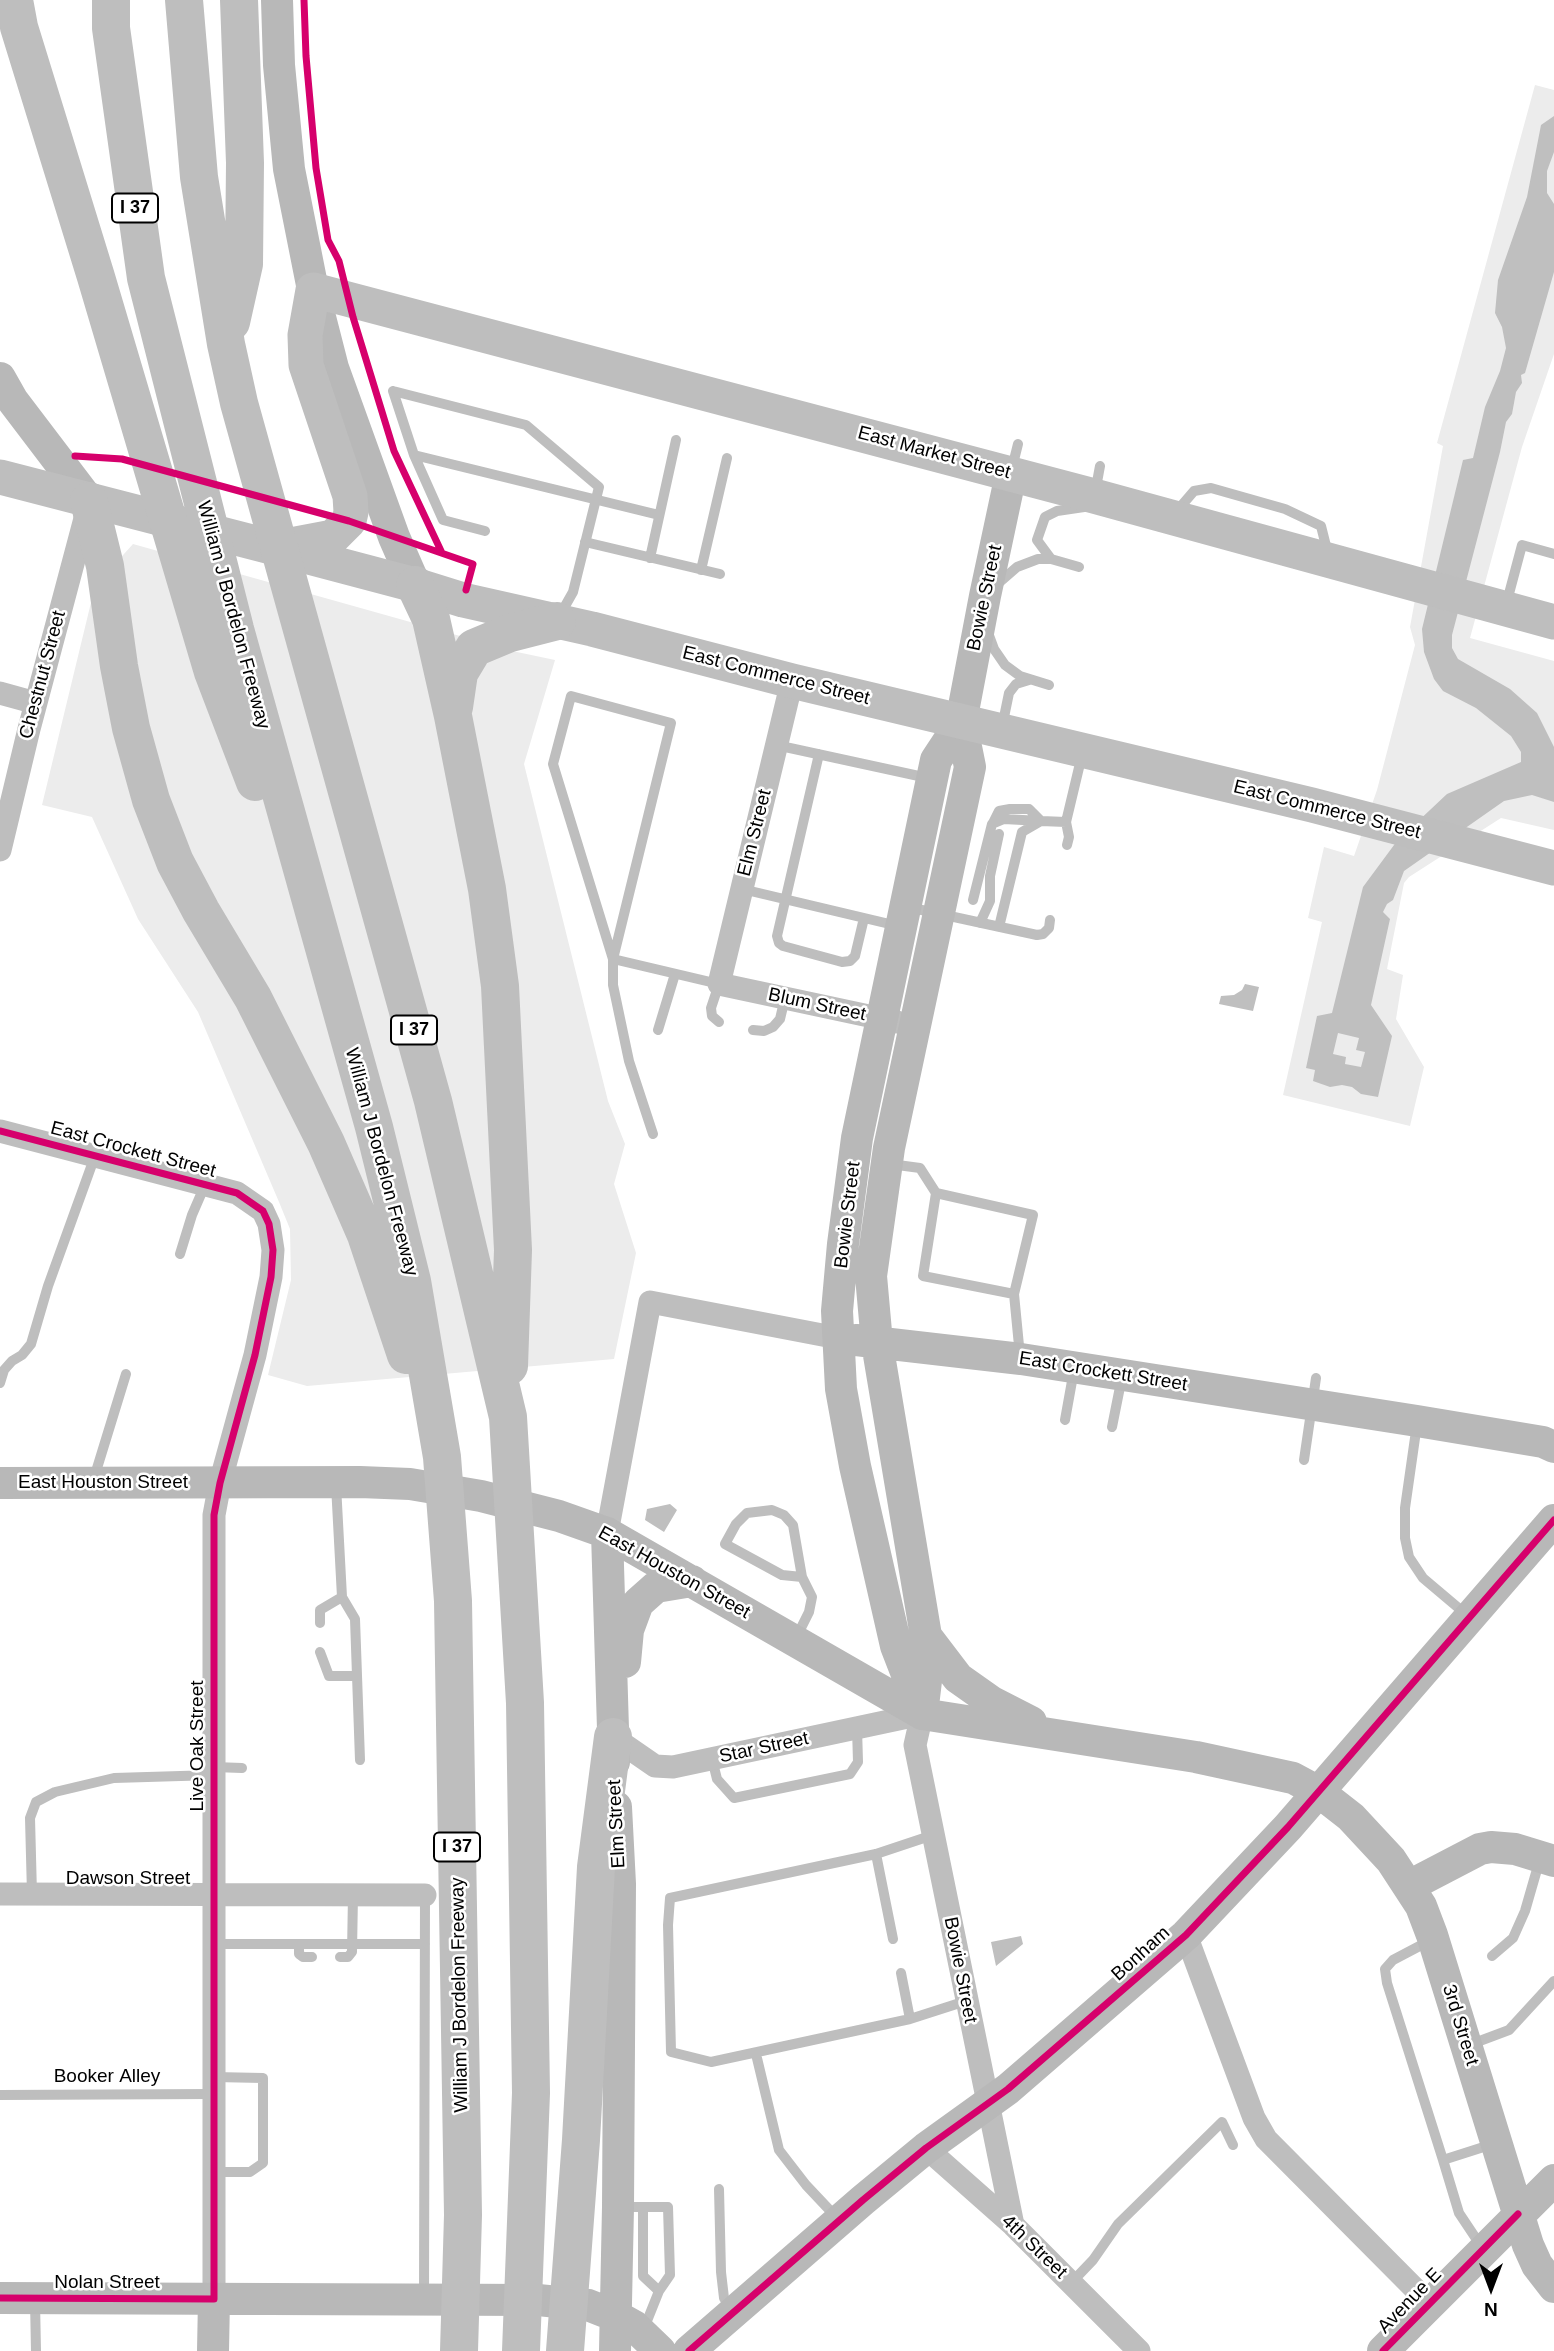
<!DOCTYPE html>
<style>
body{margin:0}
#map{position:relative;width:1554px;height:2351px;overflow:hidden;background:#fff;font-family:Arial,sans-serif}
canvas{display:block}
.north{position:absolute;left:1456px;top:2253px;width:70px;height:70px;-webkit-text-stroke:5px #fff;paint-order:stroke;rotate:180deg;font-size:19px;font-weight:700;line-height:28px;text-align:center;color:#000}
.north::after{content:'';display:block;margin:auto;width:24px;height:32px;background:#000;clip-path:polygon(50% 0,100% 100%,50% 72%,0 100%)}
</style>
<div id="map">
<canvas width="1554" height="2351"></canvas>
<div class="north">N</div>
</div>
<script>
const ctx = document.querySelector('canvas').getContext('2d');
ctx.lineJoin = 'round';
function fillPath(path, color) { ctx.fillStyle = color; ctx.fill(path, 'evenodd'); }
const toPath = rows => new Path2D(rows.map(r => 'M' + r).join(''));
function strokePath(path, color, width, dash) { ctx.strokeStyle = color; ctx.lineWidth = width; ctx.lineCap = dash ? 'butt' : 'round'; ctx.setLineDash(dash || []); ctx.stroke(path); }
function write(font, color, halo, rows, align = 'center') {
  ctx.font = font + ' Arial,sans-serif'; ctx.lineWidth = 5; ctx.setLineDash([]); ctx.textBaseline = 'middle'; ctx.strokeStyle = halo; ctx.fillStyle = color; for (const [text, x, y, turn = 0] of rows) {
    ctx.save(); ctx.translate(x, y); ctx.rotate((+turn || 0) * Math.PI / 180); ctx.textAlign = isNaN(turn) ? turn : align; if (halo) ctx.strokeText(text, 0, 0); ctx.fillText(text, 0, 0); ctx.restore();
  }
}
fillPath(toPath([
 [1535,85,1554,90,1554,354,1522,447,1470,638,1554,661,1554,830,1501,818,1409,877,1404,883,1387,969,1403,975,1396,1019,1424,1067,1410,1126,1283,1095,1322,922,1308,918,1324,847,1354,856,1377,790,1415,645,1410,627,1443,446,1437,443],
 [133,544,517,652,555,660,524,764,608,1101,625,1144,614,1184,636,1253,614,1359,307,1386,268,1375,291,1280,290,1229,279,1202,198,1012,138,919,92,817,42,805,95,586]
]), '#ececec');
fillPath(toPath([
 [1554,116,1554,152,1547,171,1547,193,1554,204,1554,272,1525,373,1521,375,1522,383,1516,392,1512,414,1506,422,1500,452,1452,635,1452,648,1458,659,1510,689,1537,713,1554,747,1554,802,1532,795,1504,801,1404,871,1393,900,1387,904,1383,912,1390,919,1371,1005,1392,1036,1378,1097,1361,1094,1352,1087,1342,1085,1330,1087,1313,1081,1315,1070,1306,1068,1317,1016,1332,1013,1363,887,1397,841,1447,794,1521,762,1521,752,1511,736,1476,708,1443,691,1434,679,1424,652,1422,629,1463,460,1473,458,1485,407,1500,371,1506,348,1502,327,1495,313,1498,280,1527,197,1541,125],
 [1338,1033,1359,1038,1356,1050,1365,1052,1361,1067,1345,1064,1346,1057,1333,1054],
 [1245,984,1259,987,1253,1011,1219,1004,1221,996,1234,995,1242,990],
 [670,1504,677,1510,664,1532,645,1520,647,1509],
 [1021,1936,1023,1944,996,1966,991,1942]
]), '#bfbfbf');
strokePath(toPath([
 [393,391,526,425,599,487,573,592,560,615],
 [393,391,414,455,443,520,485,531],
 [414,455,659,515],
 [1012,468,1018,444],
 [1095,493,1100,466],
 [1176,512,1194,491,1211,488,1285,509,1321,526,1328,554],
 [585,542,720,574],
 [650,558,676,440],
 [1079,567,1051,559,1037,540,1045,517,1057,511,1084,507],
 [701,570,727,458],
 [994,587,1017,567,1038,559,1051,559],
 [1506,605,1522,545,1554,554],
 [987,630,994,649,1005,665,1020,676,1049,685],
 [1002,727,1009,693,1016,684,1029,680],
 [776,745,928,778],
 [819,754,777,936,779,943,783,946,842,962,850,961,855,956,864,918],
 [993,823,999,811,1010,809,1029,809,1041,821],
 [1067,845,1069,837,1066,822,1082,755],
 [742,889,898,926],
 [973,900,992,824,1004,819,1041,821],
 [908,907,1037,935,1043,934,1049,928,1050,920],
 [980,923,990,901,990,876,999,834],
 [999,927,1022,832,1041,821,1066,822],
 [658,1030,675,974],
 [753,1030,764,1031,773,1027,780,1019,785,998],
 [653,1134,629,1061,613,985,613,959,671,723,571,696,553,764,613,959,719,984,711,1008,712,1016,719,1022],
 [890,1164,920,1168,936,1193,1033,1215,1014,1294,1020,1356],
 [936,1193,923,1276,1014,1294],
 [180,1254,192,1215,205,1185],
 [0,1383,4,1370,12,1361,22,1355,31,1344,48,1286,95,1156],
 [1065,1420,1074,1370],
 [1417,1424,1405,1508,1405,1538,1409,1557,1423,1578,1468,1616],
 [1112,1427,1122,1377],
 [1304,1460,1316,1378],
 [94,1478,126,1374],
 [336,1485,342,1597,355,1619,360,1760],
 [320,1623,320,1610,342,1597],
 [796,1638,809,1612,812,1597,802,1577,793,1525,784,1515,772,1510,747,1513,736,1524,725,1544,782,1575,802,1577],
 [320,1652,329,1676,357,1676],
 [712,1759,717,1779,734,1798,850,1774,858,1762,857,1728],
 [214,1767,242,1768],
 [933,1835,876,1854,670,1898,668,1925,671,2052,711,2062,910,2019,966,2001],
 [876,1854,893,1939],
 [32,1894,30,1818,36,1802,55,1792,114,1778,214,1775],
 [1431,1940,1393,1960,1385,1969,1387,1983,1443,2160,1493,2144],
 [213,1944,425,1944],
 [299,1944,299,1954,303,1957,312,1957],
 [1492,1956,1513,1938,1525,1911,1540,1859],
 [340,1957,348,1957,352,1952,353,1895],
 [901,1973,910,2019],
 [1469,2045,1509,2030,1554,1981],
 [756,2054,779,2150,806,2185,838,2219],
 [214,2077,263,2078,263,2163,250,2172,214,2172],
 [0,2095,214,2094],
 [1443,2160,1459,2213,1483,2249],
 [719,2189,721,2272,724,2298,731,2309],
 [619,2207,668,2207,670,2275,659,2291,643,2331],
 [643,2207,643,2276,659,2291],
 [1071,2283,1093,2260,1118,2224,1222,2122,1233,2145],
 [424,2297,425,1895],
 [35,2301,36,2351]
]), '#bebebe', 10);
strokePath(toPath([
 [792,681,719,984,897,1022],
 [0,693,36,703],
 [0,850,29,729,87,511],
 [0,1131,237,1193,263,1211,269,1224,273,1250,271,1277,255,1355,220,1483,214,1515,214,2299],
 [607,1533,650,1302,838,1338],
 [613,1737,655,1766,673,1767,922,1714,915,1745,1013,2225],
 [0,1894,425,1895],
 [1186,1935,1254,2118,1266,2139,1430,2304],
 [926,2148,1013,2225,1139,2351]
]), '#bebebe', 23);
strokePath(toPath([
 [277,0,279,65,289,169,313,290,333,368,394,537,415,585],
 [0,378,13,401,89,501],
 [856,1340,1021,1359,1417,1421,1543,1442,1554,1447],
 [0,1483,360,1482,410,1484,481,1496,559,1516,607,1533,922,1714,1196,1757,1293,1778,1319,1792,1351,1817,1391,1860,1421,1906,1432,1935,1528,2245,1537,2265,1554,2287],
 [607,1533,614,1762],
 [926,1636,958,1678,992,1702,1031,1722],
 [625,1662,628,1630,638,1603,656,1587,692,1581],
 [920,1708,896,1646,855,1466,841,1389,837,1311,843,1244,857,1138,932,779,936,760,961,722],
 [922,1714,928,1664,926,1636,877,1343,871,1276,889,1148,970,767,961,722,985,596,1011,474],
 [1409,1886,1480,1849,1491,1847,1515,1849,1554,1861],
 [0,2298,538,2300,588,2305,616,2316,634,2326,660,2351],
 [213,2351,214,2299],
 [615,2351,618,2207,620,1884,616,1807],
 [689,2351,863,2200,926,2148,1008,2089,1186,1935,1288,1827,1554,1520],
 [1383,2351,1554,2180]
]), '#b8b8b8', 32);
strokePath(toPath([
 [0,477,275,548,415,585,463,600,592,629,792,681,1312,805,1554,868],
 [275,548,333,537,349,521,351,512,350,496,306,365,305,335,313,290,1094,496,1554,622]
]), '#bebebe', 35);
strokePath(toPath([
 [14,0,19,27,96,277,213,672,255,782],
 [111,0,111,28,146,278,235,629,374,1127,412,1281,442,1457,453,1601,463,2215,459,2351],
 [184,0,199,177,226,344,239,403,433,1101,508,1417,525,1703,531,2093,521,2351],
 [231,322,244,264,245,163,239,0],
 [89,501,105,566,119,666,131,728,151,800,175,862,201,911,253,998,326,1143,366,1235,406,1355],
 [415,585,431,619,453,716,487,889,500,986,513,1250,509,1366],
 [454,707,459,673,474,648,510,633,557,621],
 [565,2351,581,2140,596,1867,613,1737]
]), '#bebebe', 38);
strokePath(toPath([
 [304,0,306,56,316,168,328,240,339,261,353,317,394,451,442,553],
 [75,456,122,459,349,521,473,564,466,590],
 [0,1131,237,1193,263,1211,269,1224,273,1250,271,1277,255,1355,220,1483,214,1515,214,2299,0,2298],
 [689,2351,863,2200,926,2148,1008,2089,1186,1935,1288,1827,1554,1520],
 [1383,2351,1518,2214]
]), '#d6006c', 7);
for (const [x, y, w] of [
 [135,208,46],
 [414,1030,46],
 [457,1847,46]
]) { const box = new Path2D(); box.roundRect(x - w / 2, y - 14.5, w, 29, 5); ctx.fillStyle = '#fff'; ctx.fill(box); strokePath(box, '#000', 2); }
write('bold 18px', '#000', null, [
 ["I 37",135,208],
 ["I 37",414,1030],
 ["I 37",457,1847]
]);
write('19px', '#000', '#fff', [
 ["East Market Street",934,453,15],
 ["Bowie Street",985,598,-78],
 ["William J Bordelon Freeway",233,615,75],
 ["Chestnut Street",43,675,-75],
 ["East Commerce Street",776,676,14],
 ["East Commerce Street",1327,810,14],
 ["Elm Street",755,833,-76],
 ["Blum Street",817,1005,12],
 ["East Crockett Street",133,1150,15],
 ["William J Bordelon Freeway",381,1162,75],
 ["Bowie Street",848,1215,-83],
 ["East Crockett Street",1103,1372,9],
 ["East Houston Street",103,1483],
 ["East Houston Street",674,1573,29],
 ["Live Oak Street",198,1746,-90],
 ["Star Street",764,1748,-12],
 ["Elm Street",617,1824,-93],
 ["Dawson Street",128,1879],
 ["Bonham",1141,1954,-42],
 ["Bowie Street",960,1970,79],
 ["William J Bordelon Freeway",460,1995,-91],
 ["3rd Street",1460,2025,73],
 ["Booker Alley",107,2077],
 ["4th Street",1034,2247,44],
 ["Nolan Street",107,2283],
 ["Avenue E",1410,2301,-46]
]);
</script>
